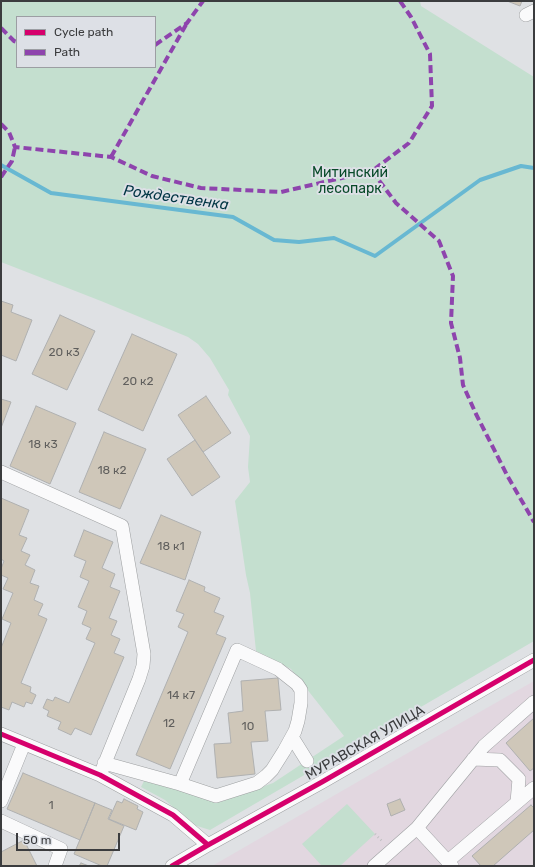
<!DOCTYPE html>
<meta charset="utf-8">
<style>
body{margin:0}
#map{position:relative;width:535px;height:867px;overflow:hidden;background:#dfe1e4;font-family:Rubik,sans-serif}
canvas{display:block}
.frame{position:absolute;inset:0;border:2px solid #3b3c3e;pointer-events:none}
.legend{position:absolute;left:16px;top:16px;width:140px;height:52px;box-sizing:border-box;background:#dde0e6;border:1px solid #9c9ea3;margin:0;padding:5px 7px;list-style:none;font-size:12px;color:#3b3c3e}
.legend li{display:flex;align-items:center;gap:8px;height:20px}
.legend b{width:20px;border:1px solid #9c9ea3}
.scale{position:absolute;left:16px;top:833px;width:104px;height:18px;box-sizing:border-box;border:2px solid #3b3c3e;border-top:0;padding-left:5px;font-size:12px;line-height:14px;white-space:nowrap;color:#3b3c3e;-webkit-text-stroke:3px #dde0e6;paint-order:stroke}
</style>
<div id="map">
<canvas width="535" height="867"></canvas>
<div class="frame"></div>
<ul class="legend">
<li><b style="height:5px;background:#d6006c"></b>Cycle path</li>
<li><b style="height:5px;background:#8e44ad"></b>Path</li>
</ul>
<div class="scale">50 m</div>
</div>
<script>
const ctx = document.querySelector('canvas').getContext('2d');
ctx.lineJoin = 'round';
function fillPath(path, color) { ctx.fillStyle = color; ctx.fill(path, 'evenodd'); }
const toPath = rows => new Path2D(rows.map(r => 'M' + r).join(''));
function strokePath(path, color, width, dash) { ctx.strokeStyle = color; ctx.lineWidth = width; ctx.lineCap = dash ? 'butt' : 'round'; ctx.setLineDash(dash || []); ctx.stroke(path); }
function write(font, color, halo, rows, align = 'center') {
  ctx.font = font + ' Rubik,sans-serif'; ctx.lineWidth = 4; ctx.setLineDash([]); ctx.textBaseline = 'middle'; ctx.strokeStyle = halo; ctx.fillStyle = color; for (const [text, x, y, turn = 0] of rows) {
    ctx.save(); ctx.translate(x, y); ctx.rotate((+turn || 0) * Math.PI / 180); ctx.textAlign = isNaN(turn) ? turn : align; if (halo) ctx.strokeText(text, 0, 0); ctx.fillText(text, 0, 0); ctx.restore();
  }
}
fillPath(toPath([
 [534,681,534,866,212,866,392,762]
]), '#e2d7e0');
fillPath(toPath([
 [1,1,420,1,421,6,534,77,534,641,210,830,194,825,165,800,141,787,144,781,191,793,220,802,273,783,344,736,291,669,256,651,250,593,246,575,235,501,250,482,248,467,250,436,228,395,229,390,210,358,198,344,188,337,101,301,1,262],
 [17,17,155,17,155,67,17,67],
 [347,804,375,834,340,866,322,866,302,844]
]), '#c4dfcf');
strokePath(toPath([
 [1,165,51,193,233,217,274,240,299,242,334,238,375,256,480,180,521,166,534,168]
]), '#68b8d2', 4);
const building = toPath([
 [507,1,522,1,520,6,507,1],
 [1,301,13,305,11,312,32,320,16,361,1,355,1,301],
 [60,315,95,331,67,390,32,374,60,315],
 [132,334,177,354,143,431,98,410,132,334],
 [206,396,231,433,203,452,178,415,206,396],
 [1,399,11,402,1,428,1,399],
 [36,406,76,423,50,484,10,466,36,406],
 [104,432,146,449,120,509,79,492,104,432],
 [195,440,220,477,192,496,167,459,195,440],
 [1,498,29,510,19,535,27,538,21,551,30,555,25,565,35,570,30,583,39,586,34,600,43,604,38,615,47,619,21,683,31,687,30,692,36,695,32,704,26,702,24,707,12,702,9,710,1,707,1,648,11,623,2,619,13,593,3,589,8,578,1,575,1,569,4,561,1,559,1,498],
 [161,515,201,532,185,580,140,563,161,515],
 [84,530,113,542,102,568,115,574,110,587,120,591,109,618,117,621,111,635,120,639,114,653,124,657,91,735,75,728,71,735,58,729,61,722,47,716,49,711,43,708,47,699,53,701,55,697,69,703,95,643,86,639,91,628,82,624,87,611,78,607,89,581,80,577,86,561,74,556,84,530],
 [189,580,205,587,204,591,220,598,214,612,224,616,216,634,226,638,170,769,136,755,188,632,178,627,184,614,176,611,189,580],
 [278,678,281,710,265,711,268,741,251,742,255,774,217,778,214,744,231,743,228,713,243,711,241,681,278,678],
 [534,718,534,768,530,771,506,743,534,718],
 [23,773,95,803,80,840,7,809,23,773],
 [124,799,138,806,137,809,143,812,136,830,109,819,117,801,122,803,124,799],
 [400,799,405,810,391,816,387,804,400,799],
 [95,803,112,810,108,819,124,826,107,866,102,866,74,854,95,803],
 [531,805,534,808,534,830,493,866,481,866,472,856,531,805],
 [24,840,37,866,1,866,1,852,24,840],
 [81,863,89,866,79,866,81,863]
]);
fillPath(building, '#cfc7b9');
strokePath(building, '#afb0b0', 1);
const minor = toPath([
 [526,15,534,11],
 [1,472,122,526,144,654,143,666,139,679,100,775],
 [1,734,100,775,173,815,208,845],
 [292,737,307,761],
 [473,759,500,760,519,779,517,802],
 [104,763,180,784,216,796,257,783,266,776,272,770,284,751,295,731,298,721,301,703,301,690,297,684,278,669,237,650,180,784],
 [1,801,24,744],
 [1,821,61,849,55,866],
 [417,828,452,866],
 [448,861,534,788],
 [172,866,208,845,322,782,534,660],
 [374,866,417,828,484,746,534,702]
]);
strokePath(minor, '#9ea0a2', 14);
strokePath(toPath([
 [375,834,383,842]
]), '#c1c1c3', 2.5, [1, 3]);
strokePath(minor, '#fafafb', 13);
strokePath(toPath([
 [1,28,14,41,17,42],
 [155,45,187,23,203,1],
 [1,124,9,132,15,147,111,157,152,176,201,188,281,192,372,171,409,143,432,106,430,54,411,17,400,1],
 [111,157,187,23],
 [372,171,396,203,439,241,453,276,451,323,460,358,463,385,476,414,508,477,534,522],
 [1,177,12,161,15,147]
]), '#8e44ad', 4, [8, 4]);
strokePath(toPath([
 [1,734,100,775,173,815,208,845],
 [172,866,208,845,322,782,534,660]
]), '#d6006c', 5);
write('12px', '#605f5d', null, [
 ["20 к3",64,353],
 ["20 к2",138,382],
 ["18 к3",43,445],
 ["18 к2",112,471],
 ["18 к1",171,547],
 ["14 к7",181,696],
 ["12",169,724],
 ["10",248,727],
 ["1",51,806]
]);
write('14px', '#084a29', '#dde0e6', [
 ["Митинский",350,173],
 ["лесопарк",350,189]
]);
write('14px', '#3b3c3e', '#dde0e6', [
 ["МУРАВСКАЯ УЛИЦА",365,743,-30]
]);
write('italic 15px', '#013544', '#dde0e6', [
 ["Рождественка",176,198,8]
]);
</script>
